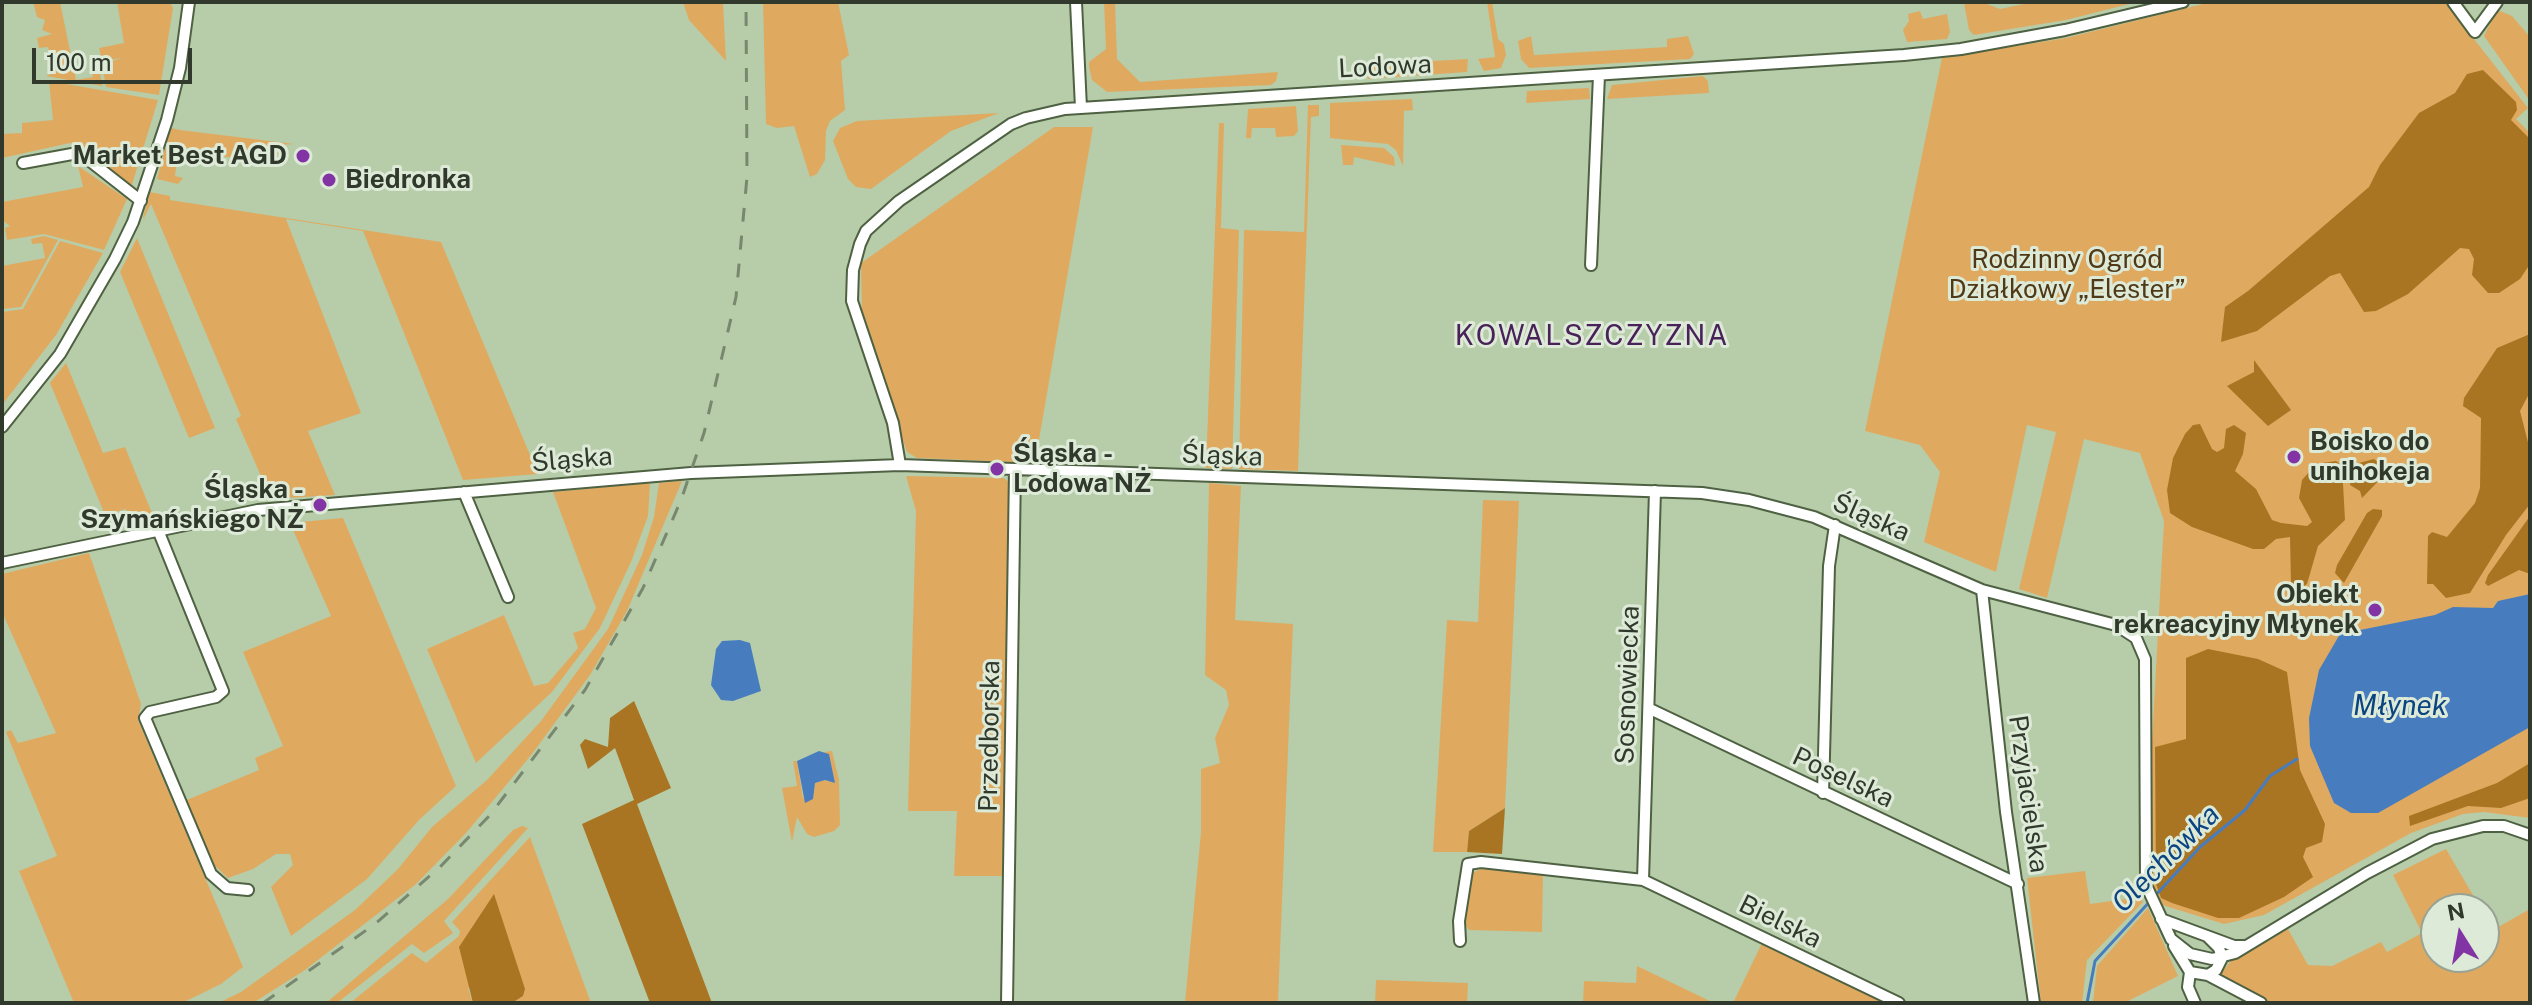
<!DOCTYPE html>
<meta charset="utf-8">
<style>
body{margin:0}
#map{position:relative;width:2532px;height:1005px;overflow:hidden;background:#b7cdaa;font-family:"Public Sans",sans-serif}
canvas{display:block}
.frame{position:absolute;inset:0;border:4px solid #30392b;pointer-events:none}
.north{position:absolute;left:2420px;top:893px;width:80px;height:80px;box-sizing:border-box;background:#deead8;border:2px solid #98a393;border-radius:50%;rotate:349deg;font-size:22px;font-weight:700;line-height:32px;text-align:center;color:#30392b}
.north::after{content:'';display:block;margin:auto;width:28px;height:36px;background:#8234a4;clip-path:polygon(50% 0,100% 100%,50% 72%,0 100%)}
.scale{position:absolute;left:32px;top:48px;width:160px;height:36px;box-sizing:border-box;border:4px solid #30392b;border-top:0;padding-left:10px;font-size:24px;line-height:28px;white-space:nowrap;color:#30392b;-webkit-text-stroke:6px #deead8;paint-order:stroke}
</style>
<div id="map">
<canvas width="2532" height="1005"></canvas>
<div class="frame"></div>
<div class="north">N</div>
<div class="scale">100 m</div>
</div>
<script>
const ctx = document.querySelector('canvas').getContext('2d');
ctx.lineJoin = 'round';
function fillPath(path, color) { ctx.fillStyle = color; ctx.fill(path, 'evenodd'); }
const toPath = rows => new Path2D(rows.map(r => 'M' + r).join(''));
function strokePath(path, color, width, dash) { ctx.strokeStyle = color; ctx.lineWidth = width; ctx.lineCap = dash ? 'butt' : 'round'; ctx.setLineDash(dash || []); ctx.stroke(path); }
function write(font, color, halo, rows, align = 'center') {
  ctx.font = font + ' "Public Sans",sans-serif'; ctx.lineWidth = 6; ctx.setLineDash([]); ctx.textBaseline = 'middle'; ctx.strokeStyle = halo; ctx.fillStyle = color; for (const [text, x, y, turn = 0] of rows) {
    ctx.save(); ctx.translate(x, y); ctx.rotate((+turn || 0) * Math.PI / 180); ctx.textAlign = isNaN(turn) ? turn : align; if (halo) ctx.strokeText(text, 0, 0); ctx.fillText(text, 0, 0); ctx.restore();
  }
}
fillPath(toPath([
 [33,2,60,2,76,80,93,77,91,67,99,65,102,86,46,76,54,73,48,47,39,48,37,38,52,34,42,30,45,20,37,17],
 [117,2,170,2,173,8,159,95,106,87,102,64,122,58,102,61,99,48,124,43],
 [683,2,723,2,726,61,689,20],
 [763,2,838,2,849,55,841,61,845,110,830,121,826,131,825,160,817,174,810,177,794,126,777,128,766,124],
 [1104,2,1115,2,1117,59,1140,82,1278,72,1276,81,1271,85,1107,92,1092,80,1089,67,1089,62,1106,49],
 [1487,2,1492,2,1498,39,1504,44,1506,55,1501,68,1484,71,1478,59,1495,57],
 [1982,2,2000,9,2033,2,2137,2,2066,20,1974,35,1969,30,1964,3],
 [2211,2,2445,2,2528,108,2516,119,2530,133,2530,818,2484,812,2463,814,2411,833,2264,915,2224,924,2159,904,2151,885,2152,742,2164,521,2140,453,2084,439,2047,598,2019,589,2056,432,2027,425,1996,572,1924,542,1940,472,1920,445,1865,431,1942,58,2066,38],
 [1920,11,1923,19,1947,14,1950,32,1947,39,1907,42,1903,30,1909,21,1908,14],
 [2500,11,2512,16,2530,37,2530,101,2484,36,2495,13],
 [1531,36,1534,55,1667,47,1667,39,1688,36,1694,54,1690,59,1529,68,1521,59,1518,41],
 [1468,59,1467,72,1368,79,1363,65],
 [1703,76,1708,81,1709,93,1607,99,1612,85],
 [49,81,158,100,130,191,112,179,83,146,70,143,2,158,2,134,22,133,22,123,53,120],
 [1589,88,1590,99,1526,103,1527,91],
 [1412,99,1413,110,1404,111,1403,166,1396,150,1388,144,1330,138,1330,103],
 [1308,105,1319,105,1319,116,1311,117,1298,471,1239,469,1244,230,1304,232],
 [1296,106,1298,131,1294,136,1276,137,1275,128,1252,128,1251,138,1246,138,1248,109],
 [999,113,951,131,871,189,856,187,848,179,833,141,840,128,857,121],
 [1219,123,1224,123,1221,228,1239,230,1232,469,1206,468],
 [1054,127,1093,127,1035,463,917,458,907,452,862,319,861,263],
 [171,128,180,130,294,144,279,145,276,164,193,152,193,149,172,146,167,142],
 [1341,145,1384,148,1394,157,1395,166,1354,157,1353,165,1343,165],
 [165,148,187,151,185,160,177,161,175,176,183,178,178,184,157,179],
 [78,166,127,199,104,250,44,234,7,240,5,228,10,226,2,220,2,202,83,187],
 [150,192,170,196,170,200,441,242,538,474,463,480,363,231,286,219,361,413,308,431,335,495,271,499,236,419,241,416,151,204,144,218,147,223,143,217],
 [44,236,58,240,21,307,2,309,2,266,45,258,42,243,32,244,31,239],
 [137,238,215,428,189,438,120,272],
 [60,241,103,253,56,335,2,405,2,312,23,309],
 [66,363,103,453,125,447,154,518,130,523,126,509,105,515,50,383],
 [906,476,1003,478,1011,483,1003,876,954,876,957,811,908,811,916,511],
 [682,481,627,611,590,675,532,754,466,833,416,884,305,970,253,1003,218,1003,241,992,355,910,398,869,432,827,487,780,541,721,608,629,642,555,654,517,659,483],
 [650,483,648,516,631,562,600,628,552,692,476,763,427,649,504,615,534,686,548,683,578,648,573,633,585,629,596,608,553,492],
 [1209,483,1241,486,1235,620,1293,624,1278,1003,1185,1003,1201,832,1201,769,1220,763,1215,738,1229,705,1226,690,1205,675],
 [1483,500,1519,501,1505,808,1469,831,1467,852,1433,852,1447,620,1478,622],
 [343,518,456,786,419,820,367,879,291,936,271,887,293,865,290,854,276,854,253,869,228,878,214,865,182,802,259,770,255,758,283,746,243,652,331,616,290,523],
 [89,553,141,704,138,720,243,967,221,984,182,1003,74,1003,19,871,57,856,6,732,11,730,18,743,56,733,2,612,2,574],
 [832,751,839,780,840,825,834,831,814,837,807,834,797,817,792,842,782,788,797,786,793,761,797,761,803,798,814,791,815,783,825,780,835,783,829,755,824,752],
 [522,826,528,828,444,921,453,933,424,953,412,944,337,1003,326,1003,448,899,513,830],
 [530,837,591,1003,512,1003,523,996,468,988,473,1003,350,1003,412,953,426,963,459,936,460,931,452,922],
 [2446,849,2481,909,2436,909,2436,957,2484,957,2484,915,2493,930,2530,909,2530,1003,2270,1003,2219,976,2234,957,2288,929,2308,965,2332,966,2381,942,2387,952,2422,933,2393,875],
 [1483,868,1543,874,1542,932,1469,930,1464,923,1468,885,1472,873],
 [2085,871,2090,904,2140,897,2143,902,2087,960,2082,1003,2041,1003,2027,878],
 [2148,908,2178,976,2124,1003,2093,1003,2097,966],
 [1762,943,1890,1003,1733,1003],
 [1637,966,1658,976,1714,1003,1583,1003,1584,981,1636,983],
 [1376,980,1468,983,1467,1003,1375,1003]
]), '#dfaa5f');
fillPath(toPath([
 [2483,70,2516,102,2517,110,2511,120,2530,139,2530,264,2520,279,2499,293,2488,293,2472,275,2474,259,2469,249,2460,248,2408,294,2376,311,2364,312,2340,273,2330,276,2257,331,2221,342,2225,307,2248,291,2369,187,2380,165,2419,113,2455,93,2467,74],
 [2530,334,2530,392,2520,411,2530,450,2530,504,2506,535,2470,593,2446,598,2433,584,2427,584,2428,536,2432,532,2447,537,2475,503,2480,488,2481,418,2463,406,2464,398,2497,348],
 [2254,360,2291,410,2268,426,2227,386,2254,372],
 [2200,424,2212,449,2217,452,2224,448,2226,429,2234,425,2246,433,2243,454,2235,471,2256,489,2272,520,2281,523,2307,526,2312,522,2299,498,2302,480,2316,464,2336,461,2342,465,2345,520,2318,546,2307,584,2298,590,2291,585,2290,537,2276,539,2264,549,2253,549,2192,527,2170,513,2167,490,2173,458,2185,434,2193,425],
 [2374,459,2389,470,2362,498,2360,491,2350,485,2351,465],
 [2373,509,2382,510,2382,516,2344,583,2335,573,2337,565,2367,513],
 [2530,516,2530,574,2519,570,2488,586,2485,583,2488,575],
 [2208,649,2258,659,2287,672,2300,770,2325,824,2322,842,2306,848,2303,857,2313,877,2284,897,2239,918,2218,918,2172,903,2161,898,2156,884,2155,747,2186,739,2186,658],
 [634,701,671,788,637,804,712,1003,650,1003,582,824,634,800,615,748,588,769,580,745,585,739,608,747,610,718],
 [2530,763,2530,798,2501,808,2468,806,2410,826,2409,816,2497,783],
 [1505,808,1502,854,1467,852,1469,831],
 [494,894,525,989,523,996,512,1003,473,1003,459,947]
]), '#aa7522');
fillPath(toPath([
 [2530,594,2530,727,2378,813,2351,813,2334,803,2310,746,2309,718,2319,670,2340,634,2435,615,2453,607,2493,608,2498,601],
 [740,640,750,643,761,691,733,701,721,700,711,685,716,649,722,641],
 [819,751,829,754,835,783,825,780,815,783,813,799,805,803,797,761]
]), '#477dbe');
strokePath(toPath([
 [2087,1003,2095,961,2200,847,2245,810,2270,776,2297,759]
]), '#477dbe', 3);
const minor = toPath([
 [1076,2,1081,108],
 [2453,2,2475,32,2497,2],
 [23,163,72,154,85,157,141,201],
 [1591,265,1599,75],
 [2,427,60,354,115,259,133,222,167,120,180,68,189,2],
 [900,465,893,423,852,301,853,270,860,244,866,231,899,201,1011,124,1026,118,1065,109,1904,55,1961,49,2065,30,2183,2],
 [464,492,508,597],
 [158,530,223,691,216,697,150,712,145,718,211,874,227,888,248,890],
 [2,563,258,510,691,473,900,465,1702,493,1749,500,1814,517,1982,590,2116,625,2136,638,2145,659,2146,885,2171,939,2190,954,2212,959,2235,953,2367,873,2432,839,2483,826,2504,826,2530,835],
 [1982,590,2006,812,2034,1003],
 [1650,709,2018,884],
 [1823,793,1829,566,1835,525],
 [1643,880,1655,491],
 [2161,919,2234,946,2244,946],
 [1460,941,1459,921,1468,864,1481,862,1643,880,1899,1003],
 [2174,946,2190,972,2208,975,2216,970,2222,958,2219,948,2208,937],
 [2190,972,2188,987,2195,1003],
 [2208,975,2261,1003],
 [1007,1003,1015,469]
]);
strokePath(minor, '#4e6142', 14);
strokePath(minor, '#fff', 10);
strokePath(toPath([
 [263,1003,375,924,442,865,490,815,585,690,643,588,681,500,704,433,736,297,747,177,746,2]
]), '#78886f', 3, [14, 14]);
for (const [x, y, r, color] of [
 [303,156,8,"#8234a4"],
 [329,180,8,"#8234a4"],
 [2294,457,8,"#8234a4"],
 [997,469,8,"#8234a4"],
 [320,505,8,"#8234a4"],
 [2375,610,8,"#8234a4"]
]) { const dot = new Path2D(); dot.arc(x, y, r, 0, 2 * Math.PI); ctx.fillStyle = color; ctx.fill(dot); strokePath(dot, '#deead8', 3); }
write('26px', '#30392b', '#deead8', [
 ["Lodowa",1385,67,-3],
 ["Śląska",1222,456,2],
 ["Śląska",572,460,-5],
 ["Śląska",1871,518,24],
 ["Sosnowiecka",1628,685,-88],
 ["Przedborska",990,736,-89],
 ["Poselska",1843,778,25],
 ["Przyjacielska",2028,794,82],
 ["Bielska",1780,922,26]
]);
write('bold 26px', '#30392b', '#deead8', [
 ["Market Best AGD",287,156],
 ["Biedronka",345,180,"left"],
 ["Boisko do",2310,442,"left"],
 ["unihokeja",2310,472,"left"],
 ["Śląska -",1013,454,"left"],
 ["Lodowa NŻ",1013,484,"left"],
 ["Śląska -",304,490],
 ["Szymańskiego NŻ",304,520],
 ["Obiekt",2359,595],
 ["rekreacyjny Młynek",2359,625]
], 'right');
write('26px', '#503917', '#deead8', [
 ["Rodzinny Ogród",2067,260],
 ["Działkowy „Elester”",2067,290]
]);
ctx.letterSpacing = '2px';
write('28px', '#482259', '#deead8', [
 ["KOWALSZCZYZNA",1592,336]
]);
ctx.letterSpacing = '0px';
write('italic 28px', '#0a4581', '#deead8', [
 ["Młynek",2400,706],
 ["Olechówka",2166,859,-45]
]);
</script>
